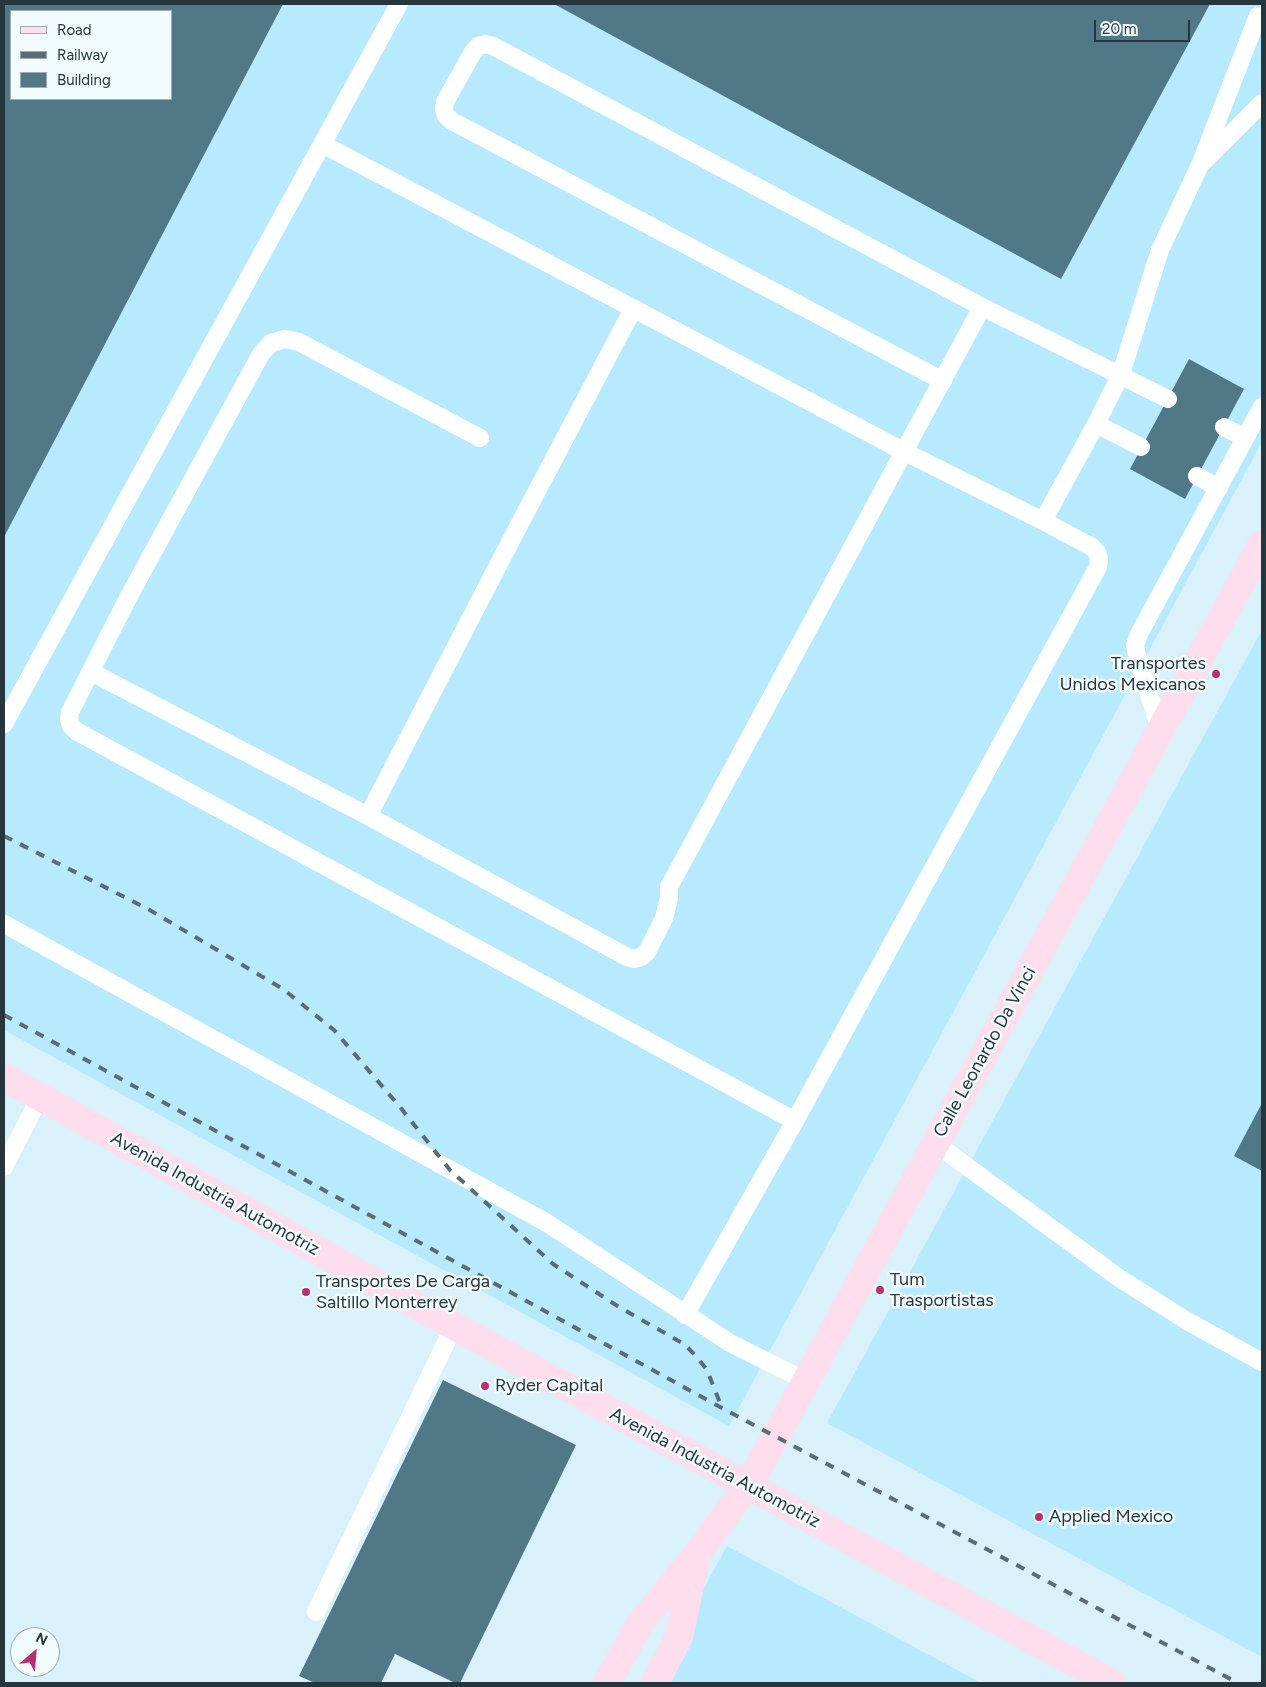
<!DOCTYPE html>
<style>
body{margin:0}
#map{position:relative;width:1266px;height:1687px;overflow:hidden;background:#d8f1fb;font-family:Figtree,sans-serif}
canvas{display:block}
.frame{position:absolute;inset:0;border:5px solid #26363d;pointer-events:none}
.legend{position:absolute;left:10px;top:10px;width:162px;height:90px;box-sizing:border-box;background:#f2fbfe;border:1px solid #a0acb1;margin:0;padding:6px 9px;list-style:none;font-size:15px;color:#26363d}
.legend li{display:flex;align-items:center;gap:10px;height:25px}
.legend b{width:25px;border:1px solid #a0acb1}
.north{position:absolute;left:10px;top:1627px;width:50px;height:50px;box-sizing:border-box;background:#f2fbfe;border:1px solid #a0acb1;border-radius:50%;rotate:27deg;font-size:14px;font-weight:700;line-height:20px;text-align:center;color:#26363d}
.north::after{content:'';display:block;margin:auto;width:18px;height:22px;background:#b63074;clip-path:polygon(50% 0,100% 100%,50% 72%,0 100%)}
.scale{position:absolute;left:1094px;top:20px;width:96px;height:22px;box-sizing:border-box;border:2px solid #26363d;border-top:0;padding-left:6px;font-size:15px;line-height:18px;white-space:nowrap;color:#26363d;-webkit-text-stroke:4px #f2fbfe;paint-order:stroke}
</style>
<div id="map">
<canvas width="1266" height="1687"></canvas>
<div class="frame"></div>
<ul class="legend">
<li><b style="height:6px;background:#feddec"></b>Road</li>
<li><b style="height:6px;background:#5a6d75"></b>Railway</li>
<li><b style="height:14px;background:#517887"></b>Building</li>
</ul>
<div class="north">N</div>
<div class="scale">20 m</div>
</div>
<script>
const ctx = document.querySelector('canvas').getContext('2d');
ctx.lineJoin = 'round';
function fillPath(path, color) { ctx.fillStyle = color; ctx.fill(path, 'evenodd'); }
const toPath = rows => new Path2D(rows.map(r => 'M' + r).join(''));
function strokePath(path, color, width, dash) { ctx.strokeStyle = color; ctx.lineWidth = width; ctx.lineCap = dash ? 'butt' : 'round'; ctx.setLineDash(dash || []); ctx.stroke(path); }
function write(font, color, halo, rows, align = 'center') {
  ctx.font = font + ' Figtree,sans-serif'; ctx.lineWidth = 5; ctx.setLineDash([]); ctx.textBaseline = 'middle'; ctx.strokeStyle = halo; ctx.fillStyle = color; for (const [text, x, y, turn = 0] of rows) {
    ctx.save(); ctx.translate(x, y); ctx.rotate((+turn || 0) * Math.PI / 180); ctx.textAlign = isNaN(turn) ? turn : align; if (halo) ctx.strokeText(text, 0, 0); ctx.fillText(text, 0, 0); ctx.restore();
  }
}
fillPath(toPath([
 [4,4,1262,4,1262,442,729,1426,4,1030],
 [11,11,171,11,171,99,11,99],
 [1262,630,1262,1657,827,1423],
 [727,1546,981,1683,652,1683]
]), '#b7eaff');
fillPath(toPath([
 [4,4,283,4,4,537],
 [11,11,171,11,171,99,11,99],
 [554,4,1210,4,1061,279],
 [1189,359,1244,389,1185,499,1130,469],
 [1262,1103,1262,1171,1234,1156],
 [443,1380,576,1445,460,1683,455,1683,395,1654,381,1683,315,1683,299,1676]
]), '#517887');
strokePath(toPath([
 [1258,16,1200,165,1262,103],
 [322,144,905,452,1043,521,1092,547,1097,552,1099,559,1098,567,795,1121,685,1315],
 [943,381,452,121,446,116,444,109,445,102,473,52,478,46,485,44,493,46,982,307,1168,399],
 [1096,424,1141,447],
 [1224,427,1245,438],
 [480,438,299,342,285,339,271,343,261,354,128,598,70,712,69,719,71,726,76,731,795,1121],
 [1197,476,1219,488],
 [1043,521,1096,424,1121,374,1160,250,1200,165],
 [91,672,368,816,627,957,634,959,641,957,647,952,664,918,669,898,669,887,982,307],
 [4,724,399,4],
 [1161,732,1137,656,1135,645,1139,634,1262,407],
 [368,816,518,527,633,309],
 [4,924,547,1223,730,1343,806,1381],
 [935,1143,1119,1278,1187,1321,1262,1362],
 [4,1167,40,1097],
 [316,1612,454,1326]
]), '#fff', 18);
strokePath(toPath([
 [4,1077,454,1326,1112,1683],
 [607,1683,639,1625,697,1554,748,1485,776,1436,1262,544],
 [655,1683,679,1637,696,1558]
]), '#feddec', 28);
strokePath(toPath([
 [4,836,148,909,283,989,334,1030,400,1107,450,1170,553,1264,619,1307,684,1344,696,1356,707,1370,722,1408],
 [4,1015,722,1408,1238,1683]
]), '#5a6d75', 4, [9, 9]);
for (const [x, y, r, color] of [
 [1216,674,5,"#b63074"],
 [880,1290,5,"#b63074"],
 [306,1292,5,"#b63074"],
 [485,1386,5,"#b63074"],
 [1039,1517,5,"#b63074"]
]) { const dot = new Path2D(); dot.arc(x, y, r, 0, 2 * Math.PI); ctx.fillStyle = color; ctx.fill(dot); strokePath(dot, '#f2fbfe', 2); }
write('18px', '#26363d', '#f2fbfe', [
 ["Transportes",1206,664,"right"],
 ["Unidos Mexicanos",1206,685,"right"],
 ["Tum",890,1280],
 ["Trasportistas",890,1301],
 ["Transportes De Carga",316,1282],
 ["Saltillo Monterrey",316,1303],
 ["Ryder Capital",495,1386],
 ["Applied Mexico",1049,1517]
], 'left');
write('18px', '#26363d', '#f2fbfe', [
 ["Calle Leonardo Da Vinci",985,1052,-61],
 ["Avenida Industria Automotriz",215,1194,29],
 ["Avenida Industria Automotriz",715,1468,28]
]);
</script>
